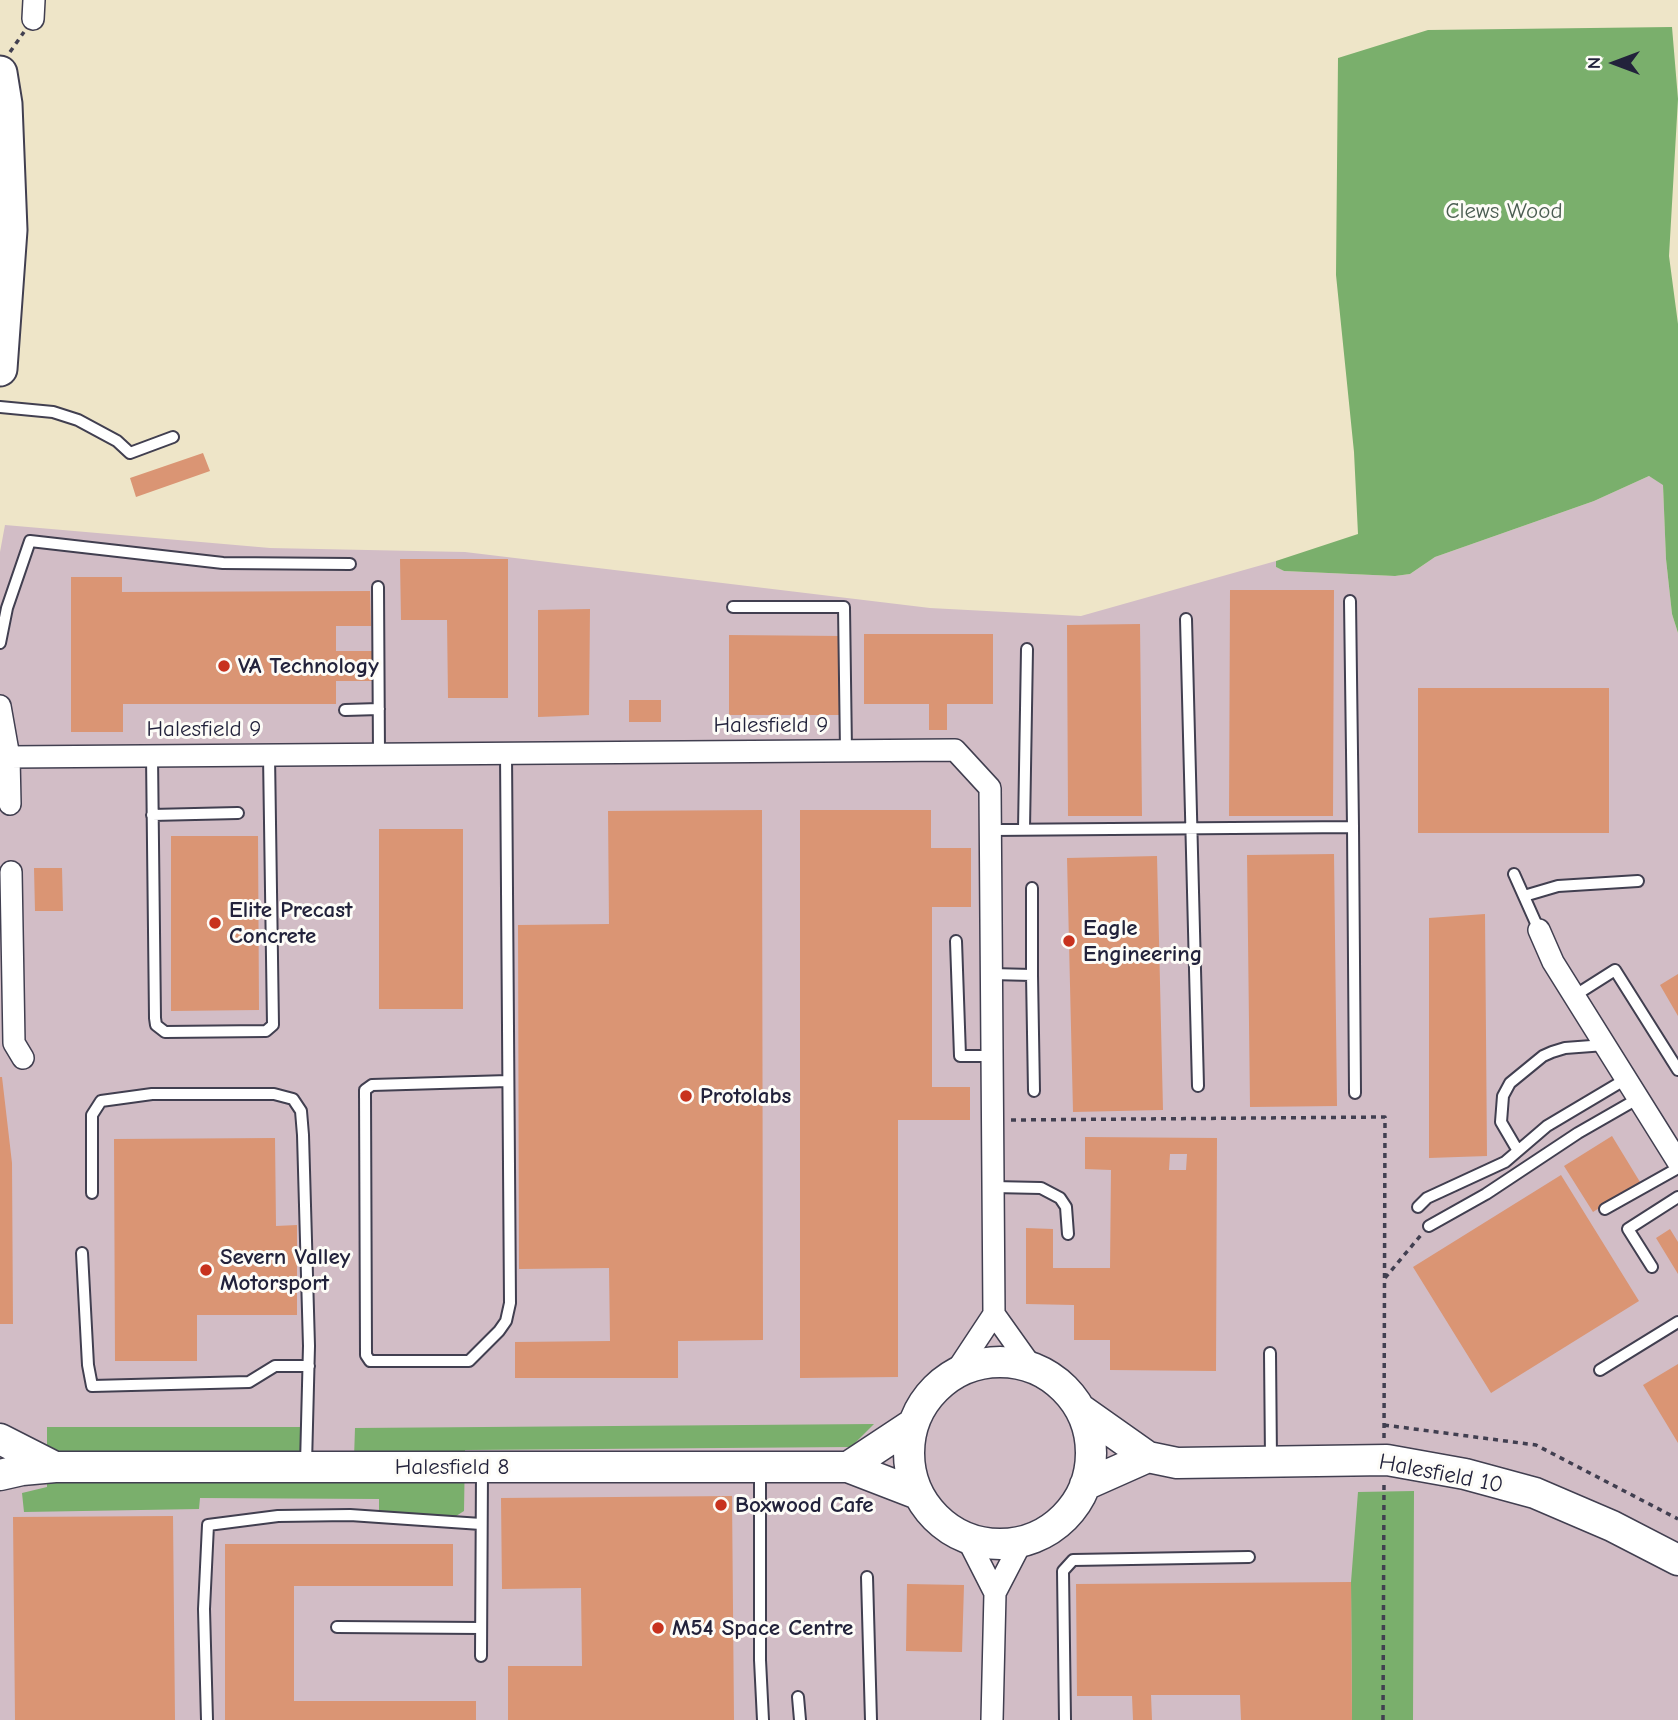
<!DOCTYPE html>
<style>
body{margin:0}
#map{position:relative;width:1678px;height:1720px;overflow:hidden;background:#eee5c8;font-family:"Comic Neue",sans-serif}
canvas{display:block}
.north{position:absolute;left:1580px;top:28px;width:70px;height:70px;-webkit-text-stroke:5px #fdfcf7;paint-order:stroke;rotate:270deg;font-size:19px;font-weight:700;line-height:28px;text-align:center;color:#22223b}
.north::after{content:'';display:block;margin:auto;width:24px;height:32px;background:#22223b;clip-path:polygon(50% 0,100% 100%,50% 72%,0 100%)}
</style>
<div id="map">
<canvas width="1678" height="1720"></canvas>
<div class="north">N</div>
</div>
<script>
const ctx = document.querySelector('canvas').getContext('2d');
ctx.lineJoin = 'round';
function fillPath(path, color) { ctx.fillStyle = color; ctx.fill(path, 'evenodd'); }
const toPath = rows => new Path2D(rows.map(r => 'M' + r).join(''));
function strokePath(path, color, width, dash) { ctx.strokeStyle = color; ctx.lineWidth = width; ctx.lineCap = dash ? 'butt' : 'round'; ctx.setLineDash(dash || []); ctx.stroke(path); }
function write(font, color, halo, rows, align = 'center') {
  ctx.font = font + ' "Comic Neue",sans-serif'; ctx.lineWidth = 6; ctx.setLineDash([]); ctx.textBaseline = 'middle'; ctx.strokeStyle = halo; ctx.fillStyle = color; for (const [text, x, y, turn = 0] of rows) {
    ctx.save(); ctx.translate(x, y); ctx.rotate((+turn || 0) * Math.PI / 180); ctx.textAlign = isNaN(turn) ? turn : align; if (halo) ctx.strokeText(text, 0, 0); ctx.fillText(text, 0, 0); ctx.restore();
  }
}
fillPath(toPath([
 [1649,476,1663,484,1666,559,1672,614,1678,633,1678,1720,0,1720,0,552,5,525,270,548,465,552,930,608,1081,616,1276,561,1276,567,1284,571,1395,576,1410,574,1435,557,1594,501]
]), '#d2bdc6');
fillPath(toPath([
 [1672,27,1678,99,1669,256,1678,324,1678,633,1672,614,1666,559,1663,485,1649,476,1594,501,1435,557,1410,574,1395,576,1284,571,1276,567,1276,561,1358,534,1354,452,1336,275,1338,58,1428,30],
 [874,1424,851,1447,465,1450,464,1511,453,1518,379,1511,379,1499,200,1498,199,1509,24,1512,22,1493,47,1487,47,1427,306,1427,306,1459,354,1458,355,1428],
 [1414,1491,1413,1720,1352,1720,1351,1582,1358,1492]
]), '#7aaf6c');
fillPath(toPath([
 [203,453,210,471,136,497,130,478],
 [400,559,508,559,508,698,448,698,447,620,401,620],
 [71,577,122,577,122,592,370,591,371,626,336,626,336,651,376,651,376,681,336,681,336,704,123,704,123,732,71,732],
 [1230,590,1334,590,1333,816,1229,816],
 [590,609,589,715,538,717,538,610],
 [1140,624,1142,816,1068,816,1067,625],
 [864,634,993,634,993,704,947,704,947,730,929,730,929,704,864,704],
 [729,635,841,636,840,715,729,715],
 [1418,688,1609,688,1609,833,1418,833],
 [629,700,661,700,661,722,629,722],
 [762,810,763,1340,678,1341,678,1378,515,1378,515,1342,610,1341,609,1268,519,1269,518,925,609,924,608,811],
 [800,810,931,810,931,848,971,848,971,907,932,907,932,1087,970,1087,970,1120,898,1120,898,1377,800,1378],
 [379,829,463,829,463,1009,379,1009],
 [171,836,258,836,259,1010,171,1011],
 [1334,854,1337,1106,1250,1107,1247,855],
 [1157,856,1163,1110,1073,1112,1067,858],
 [34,868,62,868,63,911,35,911],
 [1485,914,1487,1156,1429,1158,1429,918],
 [1678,974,1678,1016,1660,985],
 [0,1077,2,1077,12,1163,13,1324,0,1324],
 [1612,1136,1640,1182,1593,1212,1564,1166],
 [1085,1137,1217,1138,1216,1371,1110,1370,1110,1340,1074,1340,1074,1305,1026,1304,1026,1228,1053,1229,1053,1268,1110,1268,1111,1170,1085,1169],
 [1170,1154,1187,1154,1186,1170,1169,1170],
 [275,1138,276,1226,297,1225,297,1315,197,1315,197,1361,115,1361,114,1139],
 [1561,1175,1639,1301,1491,1393,1413,1267],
 [1670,1229,1678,1242,1678,1274,1656,1238],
 [1678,1364,1678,1443,1643,1385],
 [732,1496,734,1720,508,1720,508,1666,582,1666,581,1588,502,1589,501,1498],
 [173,1516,175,1720,15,1720,13,1517],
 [225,1544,453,1544,453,1586,294,1586,294,1701,476,1701,476,1720,225,1720],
 [1351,1582,1352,1720,1241,1720,1240,1695,1151,1695,1152,1720,1133,1720,1132,1696,1077,1696,1076,1584],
 [907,1584,964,1585,962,1652,906,1651]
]), '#da9574');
const lane = toPath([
 [0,407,53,412,78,420,117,441,130,453,173,437],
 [378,587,379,754],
 [733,607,844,607,846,751],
 [1186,619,1198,1086],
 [0,643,7,608,30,541,223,563,350,564],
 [345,710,379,709],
 [506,753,510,1303,506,1321,499,1331,469,1361,370,1361,366,1355,365,1090,372,1085,508,1081],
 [152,756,155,1018,156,1025,165,1032,266,1031,273,1025,269,755],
 [152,815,238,813],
 [1353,827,1355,1093],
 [1024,829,1027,649],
 [991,830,1353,827,1350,601],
 [1514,874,1539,930],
 [1524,896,1558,886,1638,881],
 [956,941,960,1056,992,1056],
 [991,974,1032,975,1034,1091],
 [1032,975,1032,888],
 [1574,996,1615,970,1678,1070],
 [1518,1151,1501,1122,1503,1096,1510,1083,1543,1056,1552,1052,1565,1048,1605,1045],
 [993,1187,1041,1188,1060,1198,1066,1207,1068,1234],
 [92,1193,92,1115,101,1101,152,1094,274,1094,293,1099,301,1111,303,1135,309,1346,306,1464],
 [1418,1207,1427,1198,1505,1162,1547,1126,1626,1079],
 [1605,1209,1678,1168],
 [1429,1226,1486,1194,1578,1133,1639,1098],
 [82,1253,88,1365,92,1386,249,1382,275,1366,309,1366],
 [1652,1267,1628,1229,1678,1197],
 [1270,1353,1271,1459],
 [1600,1370,1678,1322],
 [760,1470,760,1660,763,1720],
 [867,1577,871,1720],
 [337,1627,481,1628],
 [481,1656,482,1470],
 [798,1697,800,1720],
 [207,1720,204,1609,208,1525,278,1516,350,1515,481,1524],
 [1065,1720,1063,1571,1073,1560,1249,1557]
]);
const street = toPath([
 [33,19,34,0],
 [0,706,9,757,10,804],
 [9,757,955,750,990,788,994,1314,957,1370],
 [11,872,14,1043,23,1058],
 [1539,930,1553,962,1678,1162],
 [994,1314,1031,1366],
 [967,1538,995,1593],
 [992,1720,995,1593,1022,1541]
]);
const secondary = toPath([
 '909 1453a91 91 0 1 1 182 0a91 91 0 1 1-182 0Z',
 [1080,1409,1148,1457,1177,1463,1387,1460,1465,1474,1535,1493,1612,1526,1678,1560],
 [0,1439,55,1467],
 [848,1467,913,1424],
 [0,1475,22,1470,55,1467,848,1467,918,1494],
 [1085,1485,1148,1457]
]);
const primary = toPath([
 [0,73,5,104,10,230,0,369]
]);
strokePath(lane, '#413f50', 14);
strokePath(street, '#413f50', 24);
strokePath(secondary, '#413f50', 33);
strokePath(primary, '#413f50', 37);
strokePath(toPath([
 [10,52,24,32],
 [1011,1120,1385,1117,1384,1439],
 [1385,1278,1421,1235],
 [1384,1425,1536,1445,1678,1519],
 [1383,1720,1384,1484]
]), '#413f50', 3.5, [5, 5]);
strokePath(lane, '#fff', 10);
strokePath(street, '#fff', 21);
strokePath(secondary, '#fff', 30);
strokePath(primary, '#fff', 33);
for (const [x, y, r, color] of [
 [224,666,7,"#c8321e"],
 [215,923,7,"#c8321e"],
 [1069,941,7,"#c8321e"],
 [686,1096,7,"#c8321e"],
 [206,1270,7,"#c8321e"],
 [721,1505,7,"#c8321e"],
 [658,1628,7,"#c8321e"]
]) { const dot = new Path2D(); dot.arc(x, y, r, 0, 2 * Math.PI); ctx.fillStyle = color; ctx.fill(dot); strokePath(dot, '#fdfcf7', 2.5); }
write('23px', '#4b5d52', '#fdfcf7', [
 ["Clews Wood",1504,211]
]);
write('bold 23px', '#22223b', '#fdfcf7', [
 ["VA Technology",238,666],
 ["Elite Precast",229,910],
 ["Concrete",229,936],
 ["Eagle",1083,928],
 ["Engineering",1083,954],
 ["Protolabs",700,1096],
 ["Severn Valley",220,1257],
 ["Motorsport",220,1283],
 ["Boxwood Cafe",735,1505],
 ["M54 Space Centre",672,1628]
], 'left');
write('23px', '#22223b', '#fdfcf7', [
 ["Halesfield 9",771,725],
 ["Halesfield 9",204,729],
 ["Halesfield 8",452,1467],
 ["Halesfield 10",1441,1474,11]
]);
</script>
